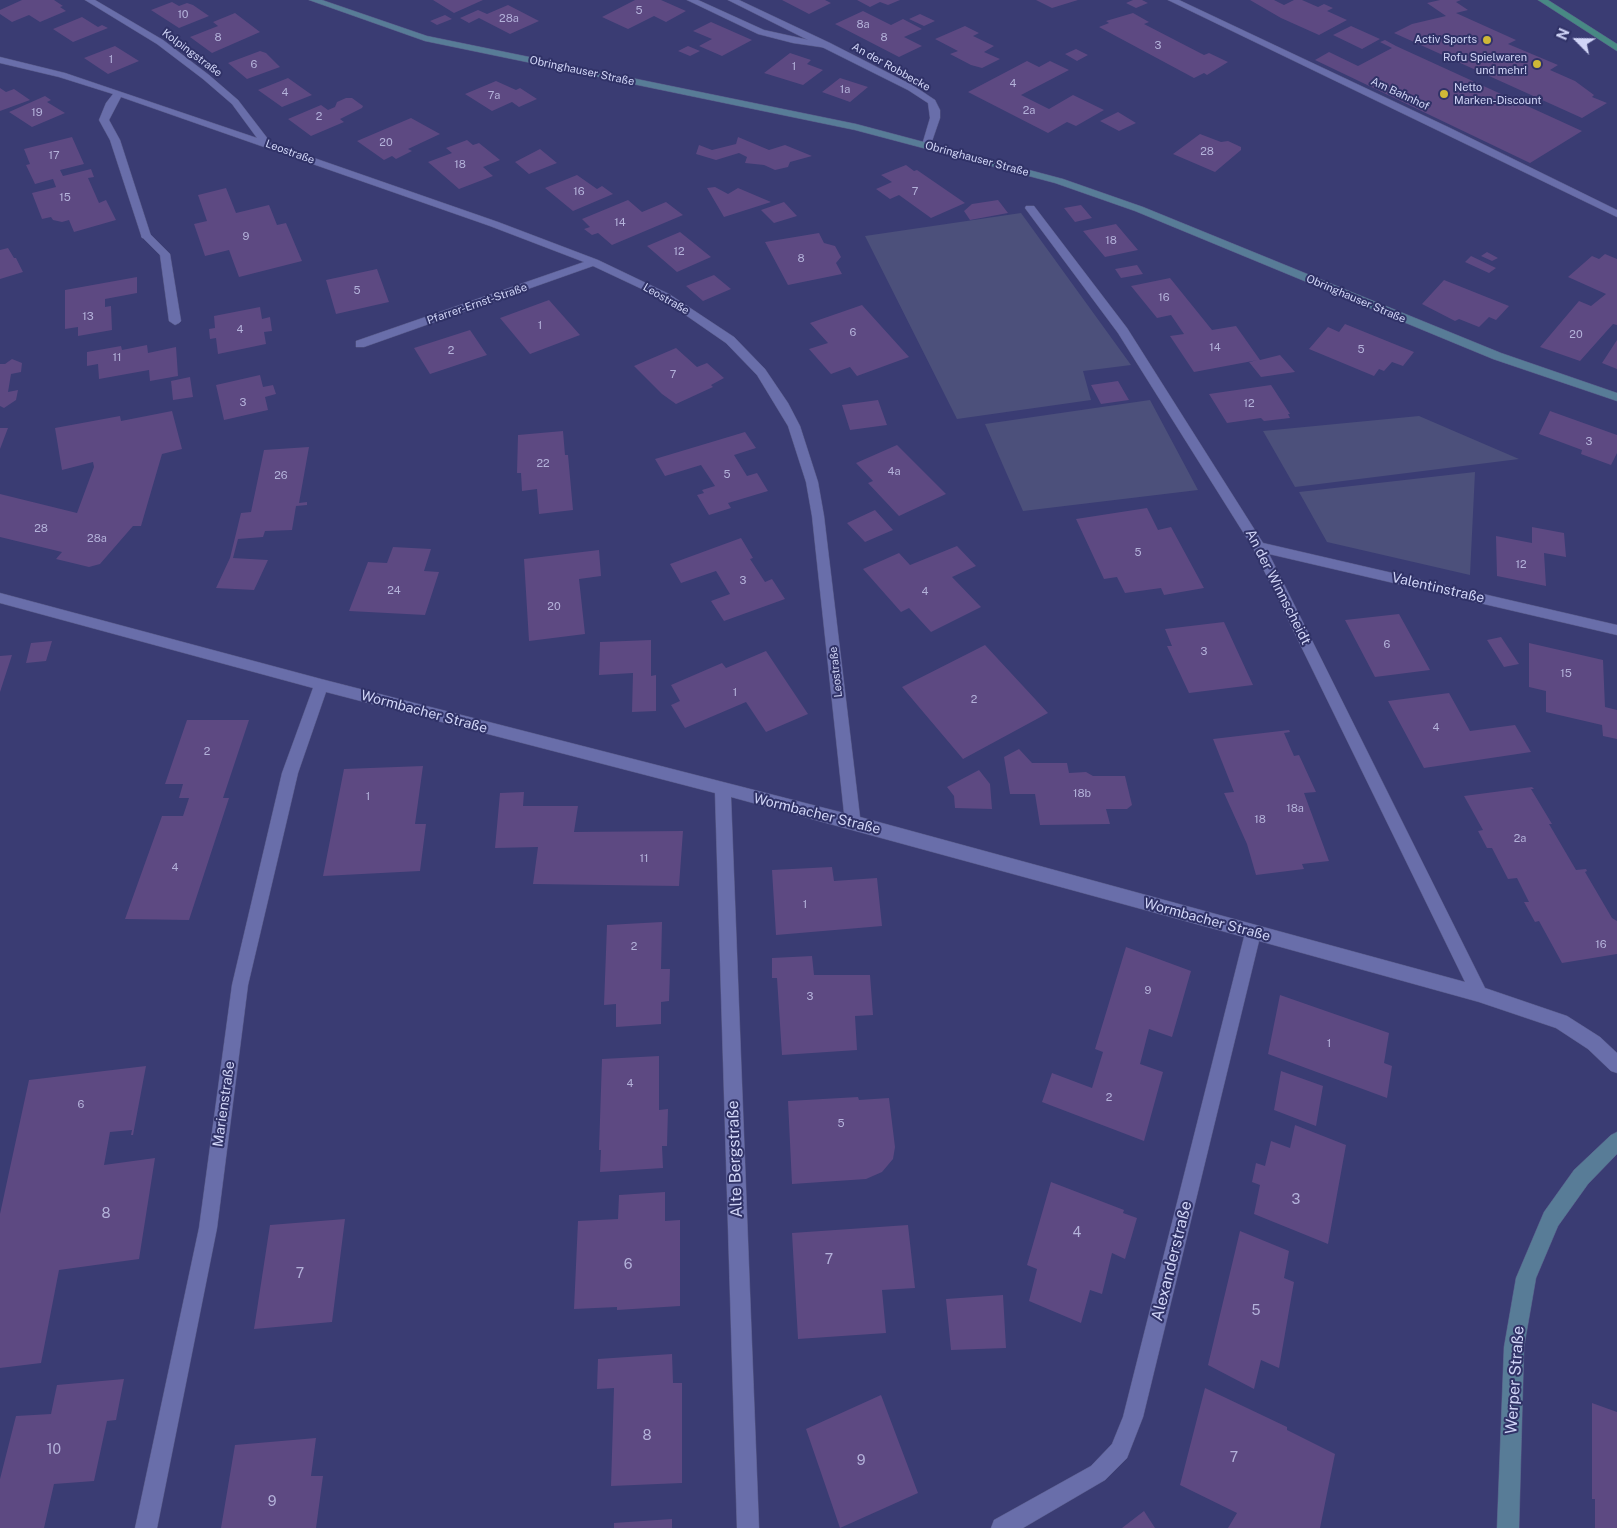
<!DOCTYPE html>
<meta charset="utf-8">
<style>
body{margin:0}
#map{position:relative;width:1617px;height:1528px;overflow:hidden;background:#3a3c73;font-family:"Public Sans",sans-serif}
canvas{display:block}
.north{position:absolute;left:1552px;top:15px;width:50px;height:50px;-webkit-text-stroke:4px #303267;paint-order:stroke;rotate:293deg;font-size:14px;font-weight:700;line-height:20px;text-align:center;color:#d1d5f7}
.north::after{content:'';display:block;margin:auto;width:18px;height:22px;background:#d1d5f7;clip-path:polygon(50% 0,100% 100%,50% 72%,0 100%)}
</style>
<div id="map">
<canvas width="1617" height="1528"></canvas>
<div class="north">N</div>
</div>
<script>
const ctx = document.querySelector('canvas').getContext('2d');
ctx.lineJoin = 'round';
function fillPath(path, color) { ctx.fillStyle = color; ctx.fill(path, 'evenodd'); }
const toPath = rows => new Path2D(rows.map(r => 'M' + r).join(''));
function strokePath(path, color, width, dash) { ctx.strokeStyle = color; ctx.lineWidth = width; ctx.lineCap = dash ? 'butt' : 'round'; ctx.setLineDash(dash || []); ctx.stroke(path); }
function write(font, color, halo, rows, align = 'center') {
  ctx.font = font + ' "Public Sans",sans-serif'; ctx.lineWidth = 4; ctx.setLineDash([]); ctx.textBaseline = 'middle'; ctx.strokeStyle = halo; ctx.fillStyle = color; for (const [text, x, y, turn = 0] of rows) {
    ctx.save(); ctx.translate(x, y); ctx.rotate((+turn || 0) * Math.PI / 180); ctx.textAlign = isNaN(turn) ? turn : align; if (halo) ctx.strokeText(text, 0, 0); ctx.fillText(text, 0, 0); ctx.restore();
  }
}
fillPath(toPath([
 [1021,213,1131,365,1083,371,1091,400,957,419,865,236],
 [1150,400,1198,490,1023,511,985,424],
 [1419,416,1519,459,1295,487,1263,431],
 [1475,472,1470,575,1327,542,1299,492]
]), '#4c507b');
fillPath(toPath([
 [22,0,54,0,63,6,60,7,66,11,40,22,29,15,12,22,0,14,0,10],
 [433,0,483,0,454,13],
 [635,0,661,0,686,11,666,22,654,16,628,29,602,17],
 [782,0,825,0,831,3,809,14],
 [857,0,900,0,888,5,880,2,870,7],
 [1036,0,1078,0,1052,8],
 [1133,0,1142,0,1148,3,1136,8,1126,3],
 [1250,0,1274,0,1284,5,1294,0,1302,0,1318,7,1324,4,1333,8,1327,11,1347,20,1319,35,1281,18],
 [1440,0,1461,0,1456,2,1468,10,1456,13,1516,40,1508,44,1558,65,1550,70,1575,81,1594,95,1592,97,1607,103,1582,118,1394,33,1412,24,1446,16,1427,3],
 [172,2,179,6,187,3,193,5,209,16,179,28,151,10],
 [508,5,539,21,510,34,479,18,469,23,460,18,478,10,487,14],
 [863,11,891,25,903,19,922,29,904,37,922,46,899,57,835,24],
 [235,13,260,32,212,53,190,37,218,26,213,22],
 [1133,13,1149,22,1144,24,1204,55,1209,53,1228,62,1207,75,1204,73,1194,78,1099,27,1109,23,1106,21],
 [920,14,935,21,924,26,909,19],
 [445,15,452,19,437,25,430,21],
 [82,17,98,27,102,25,108,28,73,42,53,29],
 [711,22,752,40,722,56,699,46,712,39,693,31],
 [965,26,979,33,973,36,994,46,984,52,1000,59,982,68,971,65,950,54,958,51,935,39],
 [1351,26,1380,39,1362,49,1333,35],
 [1385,40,1396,46,1582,131,1530,163,1315,60,1329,52,1358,66,1392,48,1380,42],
 [115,46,139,61,108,74,84,58],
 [688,46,700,51,690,56,678,51],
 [1076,49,1088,55,1077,61,1065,54],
 [260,51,266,53,280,67,247,79,228,63],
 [790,53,811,60,807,64,823,70,803,85,764,73],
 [1027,61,1039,67,1050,61,1069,70,1021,95,1049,109,1073,95,1104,110,1076,126,1067,122,1048,133,968,92],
 [288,78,312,95,282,107,258,90],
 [840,78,868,87,850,102,822,92],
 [496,81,516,90,520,88,537,99,519,107,512,102,492,111,465,94],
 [0,88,6,92,14,89,30,100,0,111],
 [45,96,51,100,47,102,65,113,32,127,9,112],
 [346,98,352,98,363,106,362,108,340,119,344,122,311,136,288,119,321,105,328,110,335,107,337,102],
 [1118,112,1136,123,1119,131,1100,121],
 [411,118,440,134,408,149,412,151,396,159,392,156,384,160,357,141],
 [1200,134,1221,142,1228,141,1241,147,1241,150,1215,172,1173,154],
 [72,137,84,164,60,170,63,176,91,169,94,177,88,178,99,203,106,200,116,220,74,232,69,220,62,222,53,220,51,217,42,219,32,193,56,187,53,179,35,184,26,165,30,164,24,149],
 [738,137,769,150,785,145,812,156,790,162,788,167,775,170,764,165,745,163,747,157,739,153,716,160,696,154,699,145,712,150,736,144],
 [467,140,473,145,479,143,500,160,483,167,493,176,459,189,428,162,452,153,446,148],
 [540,149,557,163,529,174,515,162],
 [906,165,914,171,917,170,965,203,931,218,899,195,890,199,876,189,892,182,881,175],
 [577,175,597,189,602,186,613,194,573,211,545,188],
 [715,187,728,194,738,188,771,202,724,217,707,188],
 [226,188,236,213,269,205,277,225,286,223,302,261,239,277,229,250,205,256,194,224,207,221,198,195],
 [628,200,642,212,666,202,683,215,612,245,598,233,592,235,584,229,590,227,582,219],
 [998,200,1008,213,970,220,964,211,972,204],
 [784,202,797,216,774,223,761,210],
 [1081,205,1092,218,1075,222,1064,208],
 [1116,224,1138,250,1105,257,1083,231],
 [680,232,711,257,677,272,647,246],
 [819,233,824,243,835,246,841,257,836,263,842,274,788,285,765,242],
 [8,248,14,258,16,258,23,272,0,279,0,250],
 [1487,252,1498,258,1492,261,1481,256],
 [1605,254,1617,259,1617,325,1613,324,1580,361,1540,347,1579,301,1591,306,1606,294,1568,277,1592,256,1599,259],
 [1471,256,1496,268,1489,273,1465,262],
 [1137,265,1143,274,1121,278,1115,269],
 [377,269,389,302,336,314,326,280],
 [714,275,731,289,703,301,686,286],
 [137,277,137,293,105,299,105,307,111,306,112,330,78,336,78,327,65,329,65,290],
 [1170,278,1212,330,1236,326,1260,360,1280,355,1295,372,1261,377,1249,362,1258,360,1194,372,1170,336,1184,334,1171,315,1157,318,1131,286],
 [1444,280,1509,306,1496,320,1489,317,1479,327,1459,319,1455,321,1422,304],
 [549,300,580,335,530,354,500,318],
 [862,305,909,357,857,376,850,367,831,374,809,349,828,343,810,323],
 [260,307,262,319,270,317,272,331,264,332,266,344,218,354,216,338,210,339,209,329,215,328,214,316],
 [1345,324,1414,352,1403,366,1392,362,1384,371,1379,369,1374,376,1309,349,1328,327,1339,332],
 [470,330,487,355,430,374,414,348],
 [1617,340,1617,369,1602,363],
 [147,345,148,353,176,347,178,376,150,381,149,370,99,379,98,364,87,366,87,352,121,346,122,350],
 [676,348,697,367,707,363,724,378,711,385,713,387,676,404,662,394,634,366],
 [12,359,22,363,21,372,11,374,8,392,18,390,16,400,4,408,0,406,0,364,5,364],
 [260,375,263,387,273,385,276,394,265,397,268,410,224,420,216,385],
 [190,377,193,397,173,400,171,381],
 [1118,381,1129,400,1101,404,1091,385],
 [1271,385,1290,414,1288,414,1290,418,1264,421,1261,418,1227,423,1209,394],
 [878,400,887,425,850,430,842,405],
 [172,411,182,449,162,454,141,526,133,526,100,564,89,567,56,559,62,552,0,537,0,494,77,513,94,467,93,462,62,470,55,428,120,416,121,421],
 [1550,411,1617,435,1617,453,1611,465,1581,454,1582,450,1539,434],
 [0,428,8,428,0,449],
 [563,431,565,455,568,455,573,510,539,514,537,489,522,491,521,473,517,473,518,435],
 [745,432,756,448,734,455,747,476,757,473,768,491,728,503,731,508,709,515,697,495,704,493,702,490,715,486,701,465,665,476,655,459],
 [897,445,946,494,899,516,868,483,873,481,856,463],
 [309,447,299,503,307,502,307,505,296,506,292,530,265,531,263,537,238,539,233,558,268,560,254,590,216,588,230,558,241,513,251,512,264,450],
 [1147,508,1158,530,1171,527,1204,588,1164,595,1161,588,1125,593,1117,577,1104,579,1076,519],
 [875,510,893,530,865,542,847,523],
 [1532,527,1564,533,1566,557,1544,553,1546,586,1497,576,1496,536,1532,543],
 [741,538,753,558,750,559,765,582,772,579,785,599,724,621,711,601,730,594,716,571,681,583,670,564],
 [957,546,976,566,952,577,981,607,931,632,909,608,901,612,863,569,899,553,910,565],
 [393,547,431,549,424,571,439,572,425,615,349,611,368,562,387,563],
 [599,550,601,576,579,579,585,634,529,641,524,559],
 [1399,614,1430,670,1375,677,1345,620],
 [1224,622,1253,685,1189,693,1167,646,1172,646,1165,629],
 [1501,637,1519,664,1504,667,1487,640],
 [651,640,651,676,656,675,656,711,632,712,633,673,599,675,600,642],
 [52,641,46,661,26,663,31,643],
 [1529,643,1603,660,1605,707,1617,710,1617,739,1603,736,1602,725,1546,712,1546,691,1529,687],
 [985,645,1048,713,963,759,902,687],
 [766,651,808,714,766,732,746,702,685,728,671,705,680,701,671,685,722,663,726,668],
 [12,655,0,692,0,656],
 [1449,693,1470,731,1515,725,1531,752,1424,768,1388,701],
 [187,720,249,720,223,798,229,798,189,920,125,919,162,816,183,816,189,798,179,798,183,784,165,784],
 [1289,730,1290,732,1284,733,1294,756,1299,755,1316,792,1304,793,1329,861,1302,864,1304,869,1256,875,1247,844,1224,793,1234,792,1213,739],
 [1019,749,1032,763,1067,763,1069,773,1086,772,1093,776,1125,776,1132,805,1127,809,1106,809,1110,824,1040,825,1035,794,1010,794,1004,757],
 [423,766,415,824,426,824,420,871,323,876,344,769],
 [979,770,990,784,992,809,955,808,954,796,947,787],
 [1532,787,1534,789,1531,789,1552,824,1549,824,1576,870,1586,869,1587,871,1585,872,1612,918,1617,921,1617,954,1562,963,1539,921,1535,922,1524,902,1529,902,1517,878,1508,879,1492,848,1487,848,1478,831,1483,830,1464,796],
 [524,792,523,806,578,806,574,832,683,831,679,886,533,884,538,847,495,848,500,793],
 [832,867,834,881,877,878,882,926,776,935,772,870],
 [662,922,661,969,670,969,669,1001,661,1002,661,1024,616,1027,616,1004,604,1005,607,925],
 [1126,947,1191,971,1172,1037,1149,1029,1140,1064,1163,1072,1144,1141,1042,1102,1052,1073,1092,1088,1103,1052,1095,1049],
 [812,956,814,975,870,975,873,1015,855,1016,857,1050,782,1055,777,978,772,978,772,958],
 [1280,995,1389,1033,1384,1063,1392,1066,1387,1098,1268,1054],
 [659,1056,659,1110,668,1109,667,1146,662,1146,663,1168,600,1172,601,1150,599,1150,602,1059],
 [146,1066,133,1135,131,1135,132,1130,110,1132,104,1165,155,1158,139,1259,59,1270,41,1363,0,1368,0,1214,29,1080],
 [1281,1071,1323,1086,1316,1126,1274,1110],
 [858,1097,859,1100,889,1098,895,1147,893,1159,882,1172,866,1179,792,1184,788,1101],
 [1295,1125,1346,1145,1328,1244,1254,1214,1260,1185,1252,1182,1256,1163,1265,1166,1271,1141,1290,1148],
 [1051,1182,1124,1210,1123,1213,1137,1218,1125,1259,1112,1253,1102,1294,1090,1290,1081,1323,1029,1301,1037,1269,1027,1265],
 [665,1192,665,1221,680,1220,680,1306,617,1310,617,1307,574,1309,578,1221,618,1219,619,1195],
 [345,1219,332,1322,254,1329,270,1225],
 [908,1225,915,1288,882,1290,886,1333,798,1339,792,1233],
 [1240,1231,1289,1251,1284,1278,1294,1282,1279,1368,1261,1360,1254,1389,1208,1365],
 [1003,1295,1006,1348,951,1350,946,1299],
 [672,1354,673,1383,682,1383,682,1483,611,1486,614,1388,597,1389,598,1359],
 [124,1379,116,1420,107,1421,94,1481,54,1484,44,1528,0,1528,0,1479,16,1416,51,1414,57,1385],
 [1205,1388,1287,1427,1287,1430,1335,1454,1320,1528,1228,1528,1237,1513,1180,1485],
 [881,1395,918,1493,840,1528,806,1429],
 [1592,1403,1617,1412,1617,1528,1595,1528,1595,1499,1592,1499],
 [316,1438,311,1476,323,1476,316,1528,221,1528,235,1445],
 [1144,1511,1155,1528,1122,1528],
 [672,1519,672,1528,614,1528,614,1523]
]), '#5d4982');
const lane = toPath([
 [687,0,698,0,764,30,832,45,827,48,793,43,758,34,687,0],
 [146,233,150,234,170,254,181,321,179,323,175,325,169,321,160,255,141,236,146,233]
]);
const street = toPath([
 [85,0,95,0,163,40,209,75,238,100,271,143,498,222,598,260,669,294,734,337,765,369,788,403,800,426,818,482,824,516,860,817,1465,982,1253,548,1118,333,1025,208,1026,206,1034,206,1127,328,1263,543,1617,625,1617,635,1269,554,1485,988,1567,1016,1600,1037,1617,1053,1617,1073,1611,1071,1588,1049,1556,1028,1479,1002,1259,941,1143,1417,1127,1458,1105,1480,1023,1528,991,1528,994,1520,1091,1466,1112,1444,1123,1417,1244,937,731,797,759,1528,737,1528,715,793,326,692,298,773,248,985,217,1228,157,1528,135,1528,199,1228,232,985,282,773,313,688,0,603,0,593,321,679,844,813,812,516,806,482,788,426,757,375,726,343,661,298,593,266,364,347,356,347,356,341,584,262,490,226,121,97,109,120,120,140,151,236,150,238,142,238,110,140,99,120,106,103,113,94,59,77,0,63,0,57,65,73,257,138,232,104,203,79,157,44,85,0],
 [728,0,739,0,830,43,914,86,935,100,940,110,940,118,930,147,922,145,930,118,928,103,908,90,728,0],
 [1168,0,1179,0,1448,127,1617,210,1617,217,1168,0]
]);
const secondary = toPath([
 [309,0,322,0,427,36,856,124,1063,179,1143,207,1501,353,1617,393,1617,401,1493,359,1135,211,1055,183,855,130,425,41,309,0],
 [1617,1132,1617,1154,1588,1184,1558,1226,1536,1278,1524,1347,1519,1528,1497,1528,1504,1347,1516,1278,1544,1212,1574,1170,1611,1135,1617,1132]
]);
const primary = toPath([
 [1538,0,1548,0,1617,44,1617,51,1538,0]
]);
strokePath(lane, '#565886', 1);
strokePath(street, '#565886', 1);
strokePath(secondary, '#565886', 1);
strokePath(primary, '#565886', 1);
fillPath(lane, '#696eaa');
fillPath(street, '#696eaa');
fillPath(secondary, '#587c97');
fillPath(primary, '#488984');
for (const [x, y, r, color] of [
 [1487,40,5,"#cfb837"],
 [1537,64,5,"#cfb837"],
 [1444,94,5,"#cfb837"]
]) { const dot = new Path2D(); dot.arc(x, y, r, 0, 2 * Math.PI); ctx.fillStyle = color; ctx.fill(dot); strokePath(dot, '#303267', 2); }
write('11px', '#b4b2da', null, [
 ["5",639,11],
 ["10",183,15],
 ["28a",509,19],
 ["8a",863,25],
 ["8",218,38],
 ["8",884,38],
 ["3",1158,46],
 ["1",111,60],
 ["6",254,65],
 ["1",794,67],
 ["4",1013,84],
 ["1a",845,90],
 ["4",285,93],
 ["7a",494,96],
 ["2a",1029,111],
 ["19",37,113],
 ["2",319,117],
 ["20",386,143],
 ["28",1207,152],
 ["17",54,156],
 ["18",460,165],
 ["16",579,192],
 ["7",915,192],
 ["15",65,198],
 ["14",620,223],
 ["9",246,237],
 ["18",1111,241],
 ["12",679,252],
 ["8",801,259],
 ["5",357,291],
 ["16",1164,298],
 ["13",88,317],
 ["1",540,326],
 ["4",240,330],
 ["6",853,333],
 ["20",1576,335],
 ["14",1215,348],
 ["5",1361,350],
 ["2",451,351],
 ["11",117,358],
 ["7",673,375],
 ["3",243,403],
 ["12",1249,404],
 ["3",1589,442],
 ["22",543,464],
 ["4a",894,472],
 ["5",727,475],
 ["26",281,476],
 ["28",41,529],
 ["28a",97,539],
 ["5",1138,553],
 ["12",1521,565],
 ["3",743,581],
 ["24",394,591],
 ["4",925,592],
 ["20",554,607],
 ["6",1387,645],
 ["3",1204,652],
 ["15",1566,674],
 ["1",735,693],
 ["2",974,700],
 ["4",1436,728],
 ["2",207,752],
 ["18b",1082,794],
 ["1",368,797],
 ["18a",1295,809],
 ["18",1260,820],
 ["2a",1520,839],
 ["11",644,859],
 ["4",175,868],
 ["1",805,905],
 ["16",1601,945],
 ["2",634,947],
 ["9",1148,991],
 ["3",810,997],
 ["1",1329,1044],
 ["4",630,1084],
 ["2",1109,1098],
 ["6",81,1105],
 ["5",841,1124]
]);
write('11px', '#d1d5f7', '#303267', [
 ["Activ Sports",1477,40],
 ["Rofu Spielwaren",1527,58],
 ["und mehr!",1527,71],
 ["Netto",1454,88,"left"],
 ["Marken-Discount",1454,101,"left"]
], 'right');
write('11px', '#d1d5f7', '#303267', [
 ["Kolpingstraße",192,53,37],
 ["An der Robbecke",891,67,29],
 ["Obringhauser Straße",582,71,12],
 ["Am Bahnhof",1400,94,25],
 ["Leostraße",290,152,20],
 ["Obringhauser Straße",977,159,15],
 ["Leostraße",666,299,30],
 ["Obringhauser Straße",1356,299,23],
 ["Pfarrer-Ernst-Straße",477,304,-19],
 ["Leostraße",836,672,-96]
]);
write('14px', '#d1d5f7', '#303267', [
 ["An der Winnscheidt",1278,587,63],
 ["Valentinstraße",1438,588,13],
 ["Wormbacher Straße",424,712,15],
 ["Wormbacher Straße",817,814,14],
 ["Wormbacher Straße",1207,920,15],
 ["Marienstraße",224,1104,-82]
]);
write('14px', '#b4b2da', null, [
 ["3",1296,1200],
 ["8",106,1214],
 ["4",1077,1233],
 ["7",829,1260],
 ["6",628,1265],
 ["7",300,1274],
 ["5",1256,1311],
 ["8",647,1436],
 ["10",54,1450],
 ["7",1234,1458],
 ["9",861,1461],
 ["9",272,1502]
]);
write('16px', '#d1d5f7', '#303267', [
 ["Alte Bergstraße",735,1159,-92],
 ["Alexanderstraße",1172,1261,-76],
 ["Werper Straße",1515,1380,-86]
]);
</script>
